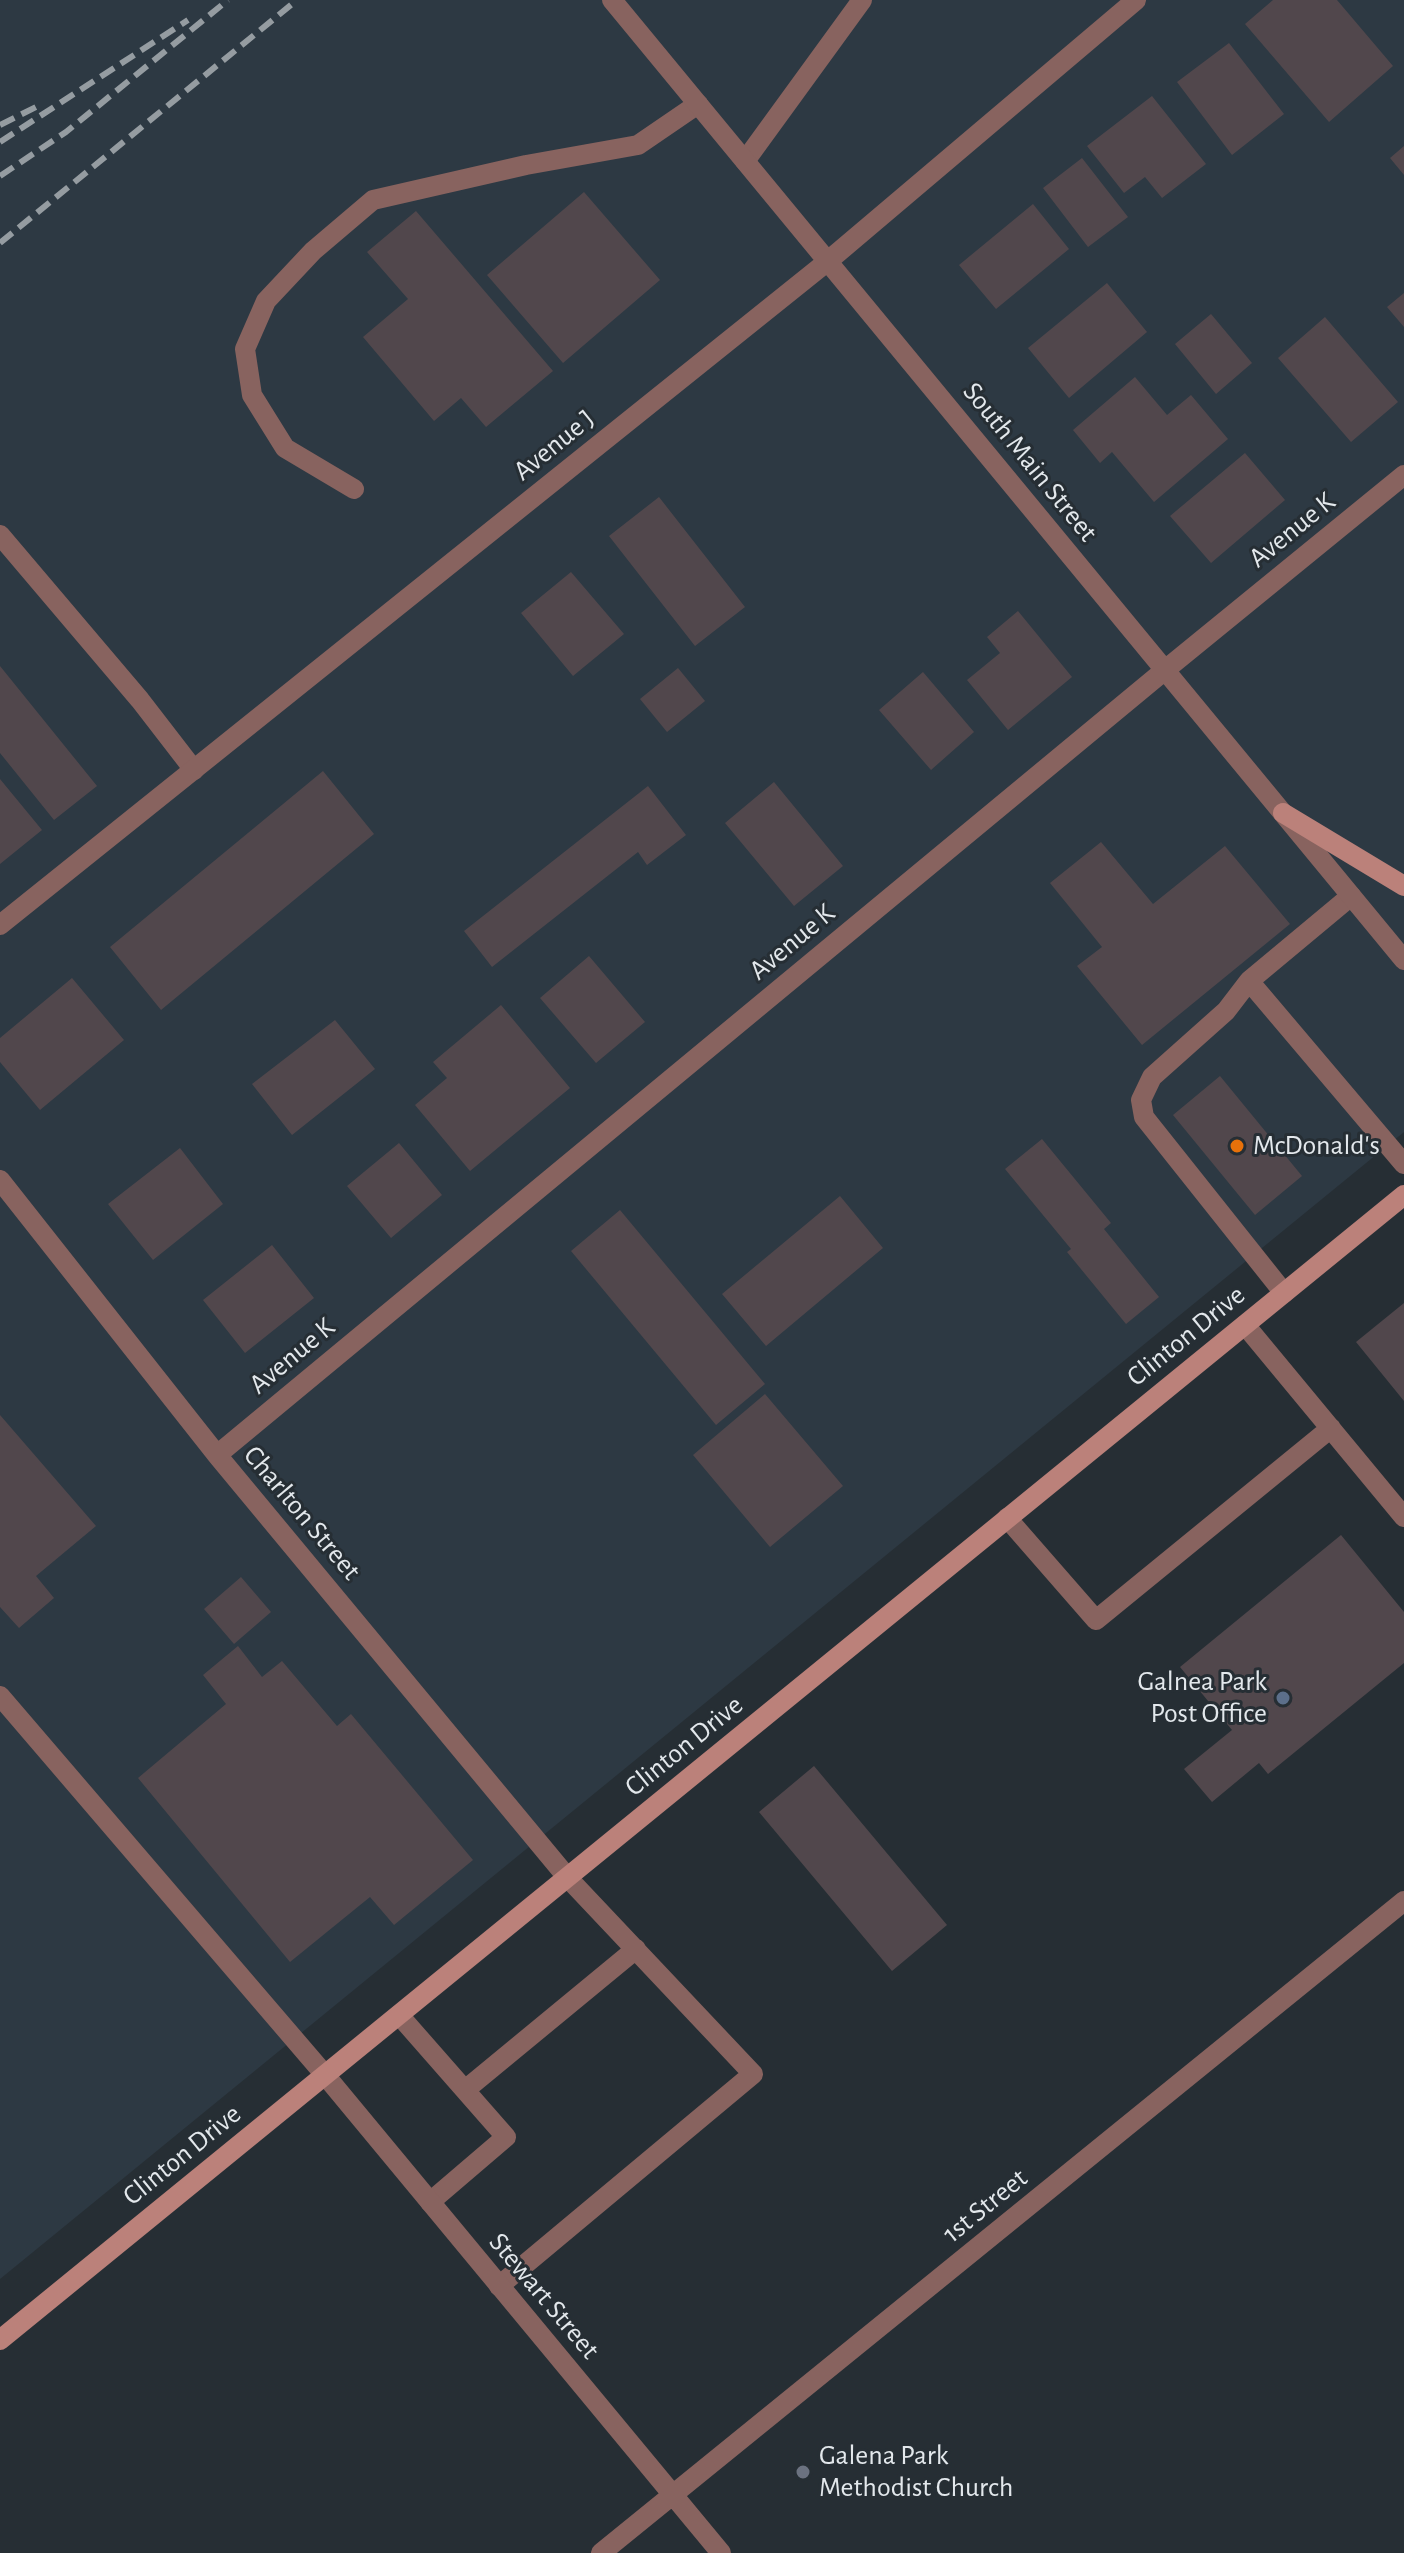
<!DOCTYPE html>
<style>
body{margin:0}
canvas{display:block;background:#262e34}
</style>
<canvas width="1404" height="2553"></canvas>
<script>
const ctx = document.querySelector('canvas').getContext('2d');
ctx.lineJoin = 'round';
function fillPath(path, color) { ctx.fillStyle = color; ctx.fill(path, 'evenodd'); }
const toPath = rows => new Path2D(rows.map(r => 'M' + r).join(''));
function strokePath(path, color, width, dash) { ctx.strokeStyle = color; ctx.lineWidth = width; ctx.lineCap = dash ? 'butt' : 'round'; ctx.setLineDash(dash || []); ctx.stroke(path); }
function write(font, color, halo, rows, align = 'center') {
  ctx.font = font + ' "Alegreya Sans",sans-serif'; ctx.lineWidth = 6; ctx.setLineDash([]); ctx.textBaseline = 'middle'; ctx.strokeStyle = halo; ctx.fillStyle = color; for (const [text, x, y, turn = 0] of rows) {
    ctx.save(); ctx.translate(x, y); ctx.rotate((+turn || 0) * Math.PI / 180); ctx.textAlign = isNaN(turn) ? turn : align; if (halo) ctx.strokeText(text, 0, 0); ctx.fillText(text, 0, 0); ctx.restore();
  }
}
fillPath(toPath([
 [0,0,1404,0,1404,1132,0,2279]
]), '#2d3943');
fillPath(toPath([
 [1273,0,1337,0,1393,66,1329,122,1245,24],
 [1229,43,1284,114,1232,155,1177,82],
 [1152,96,1206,164,1162,198,1145,177,1124,193,1087,146],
 [1404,146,1404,175,1390,158],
 [1082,158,1128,217,1088,247,1043,188],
 [584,192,660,280,563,363,487,275],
 [1033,204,1069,249,996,309,959,265],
 [416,211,553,371,486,427,461,398,434,421,363,337,408,299,367,252],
 [1107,283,1147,332,1069,398,1028,348],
 [1404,293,1404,327,1387,307],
 [1211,314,1252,363,1216,394,1175,344],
 [1325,317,1398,402,1351,442,1278,358],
 [1135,377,1167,415,1191,395,1228,439,1154,502,1112,452,1100,463,1073,430],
 [1245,453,1285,500,1211,563,1170,516],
 [659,497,745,607,695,646,609,536],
 [571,572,624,634,573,676,521,613],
 [1018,611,1072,677,1008,730,967,680,1000,653,987,637],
 [0,666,97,786,54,820,0,753],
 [678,668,705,701,667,732,640,699],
 [923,672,974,732,931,770,879,710],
 [323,771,374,834,161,1010,110,947],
 [0,779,42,830,0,864],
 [774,782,843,866,794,906,725,823],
 [648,786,686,835,647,865,638,852,492,967,464,931],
 [1101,842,1153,904,1225,846,1290,924,1142,1045,1077,966,1102,947,1050,883],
 [589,956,645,1022,596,1063,540,998],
 [72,978,124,1040,40,1110,0,1062,0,1038],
 [501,1005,570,1088,470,1171,415,1105,447,1078,433,1062],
 [335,1020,375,1069,292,1135,252,1084],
 [1220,1076,1302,1176,1255,1215,1173,1115],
 [1042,1139,1111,1223,1104,1229,1159,1297,1126,1324,1067,1252,1071,1249,1005,1169],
 [399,1143,442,1195,391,1238,347,1186],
 [180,1148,223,1204,153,1260,108,1204],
 [840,1196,883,1248,766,1346,722,1294],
 [620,1210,765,1384,716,1425,571,1251],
 [272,1245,314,1298,245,1353,203,1300],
 [1404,1303,1404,1401,1356,1342],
 [765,1394,843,1486,770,1547,693,1455],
 [0,1415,96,1526,36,1576,54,1598,19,1628,0,1607],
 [1341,1535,1404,1612,1404,1663,1268,1774,1259,1763,1212,1802,1184,1769,1232,1730,1180,1667],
 [241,1577,271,1612,234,1644,204,1609],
 [238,1646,262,1677,282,1661,337,1726,351,1714,473,1860,394,1925,370,1897,290,1962,138,1778,226,1704,203,1675],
 [814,1766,947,1925,892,1971,759,1812]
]), '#51474c');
strokePath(toPath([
 [745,161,862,0],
 [354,489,285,448,252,395,245,349,266,301,313,251,373,200,526,165,638,145,698,104],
 [0,535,140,700,194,770],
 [1249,981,1351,896],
 [1284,1293,1144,1117,1141,1100,1152,1077,1226,1011,1249,981,1404,1164],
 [1245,1325,1404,1517],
 [1007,1518,1096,1620,1331,1428],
 [0,1696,325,2075],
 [399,2015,506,2137,430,2202],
 [465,2090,636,1949],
 [499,2286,753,2074,567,1877]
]), '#88635f', 20);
strokePath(toPath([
 [612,0,1404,960],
 [0,925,828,261,1136,0],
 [0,1180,217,1455,567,1877],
 [217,1455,1165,670,1404,475],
 [325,2075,721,2553],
 [601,2553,1404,1901]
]), '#88635f', 20);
strokePath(toPath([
 [1283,813,1404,886],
 [0,2340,1404,1195]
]), '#bb817a', 20);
strokePath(toPath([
 [0,125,36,107],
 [0,142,188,20],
 [0,176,66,132,228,0],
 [0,243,297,0]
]), '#959ca1', 6, [16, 8]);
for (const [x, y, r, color] of [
 [1237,1146,8,"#e8710a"],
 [1283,1698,8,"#5c6f8a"],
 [803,2472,8,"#6b7280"]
]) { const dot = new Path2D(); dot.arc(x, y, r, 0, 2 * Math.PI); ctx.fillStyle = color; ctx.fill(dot); strokePath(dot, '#262e34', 3); }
write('28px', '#e3e8ec', '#262e34', [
 ["Avenue J",554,445,-39],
 ["South Main Street",1030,462,51],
 ["Avenue K",1292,530,-39],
 ["Avenue K",792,942,-40],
 ["Clinton Drive",1186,1336,-39],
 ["Avenue K",292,1356,-40],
 ["Charlton Street",302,1513,50],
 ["Clinton Drive",684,1746,-39],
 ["Clinton Drive",182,2155,-39],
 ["1st Street",985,2206,-39],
 ["Stewart Street",544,2296,50]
]);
write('28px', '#e3e8ec', '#262e34', [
 ["McDonald's",1253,1146],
 ["Galnea Park",1267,1682,"right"],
 ["Post Office",1267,1714,"right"],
 ["Galena Park",819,2456],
 ["Methodist Church",819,2488]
], 'left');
</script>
